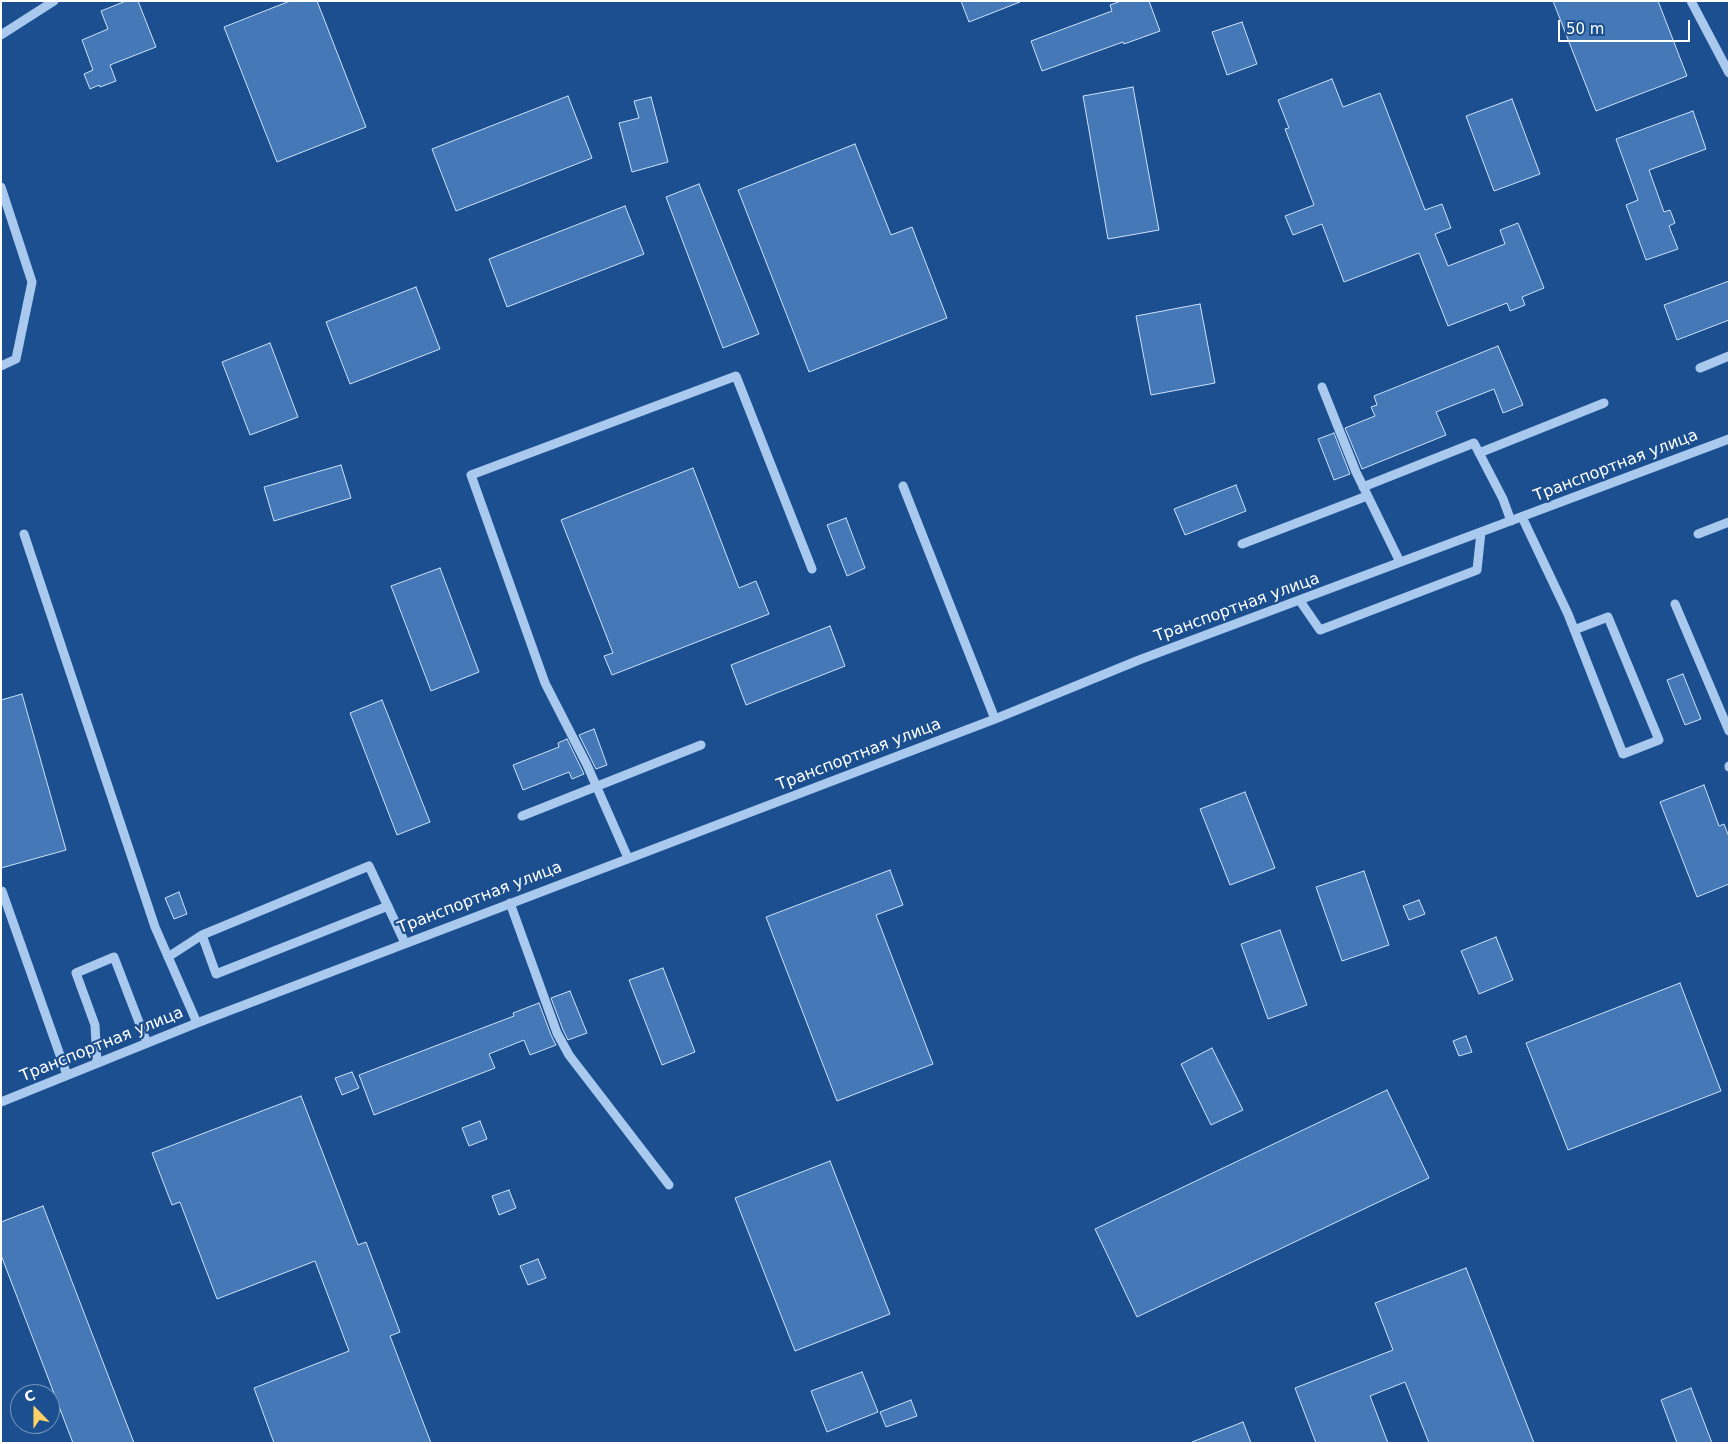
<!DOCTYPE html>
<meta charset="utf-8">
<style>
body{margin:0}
#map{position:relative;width:1730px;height:1444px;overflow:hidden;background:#1b4f8f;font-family:"DejaVu Sans",sans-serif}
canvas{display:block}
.frame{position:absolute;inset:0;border:2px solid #fff;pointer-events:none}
.north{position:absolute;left:10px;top:1384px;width:50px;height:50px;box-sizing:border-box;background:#1b4f8f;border:1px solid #7695bc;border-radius:50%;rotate:338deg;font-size:14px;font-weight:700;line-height:20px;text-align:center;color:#fff}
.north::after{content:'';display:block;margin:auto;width:18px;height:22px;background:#ffd166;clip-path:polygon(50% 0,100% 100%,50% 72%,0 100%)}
.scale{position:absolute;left:1558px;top:20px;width:132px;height:22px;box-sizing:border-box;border:2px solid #fff;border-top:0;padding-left:6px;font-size:15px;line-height:18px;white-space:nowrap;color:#fff;-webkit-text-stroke:4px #1b4f8f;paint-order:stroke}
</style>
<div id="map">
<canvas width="1730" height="1444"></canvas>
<div class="frame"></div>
<div class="north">С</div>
<div class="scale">50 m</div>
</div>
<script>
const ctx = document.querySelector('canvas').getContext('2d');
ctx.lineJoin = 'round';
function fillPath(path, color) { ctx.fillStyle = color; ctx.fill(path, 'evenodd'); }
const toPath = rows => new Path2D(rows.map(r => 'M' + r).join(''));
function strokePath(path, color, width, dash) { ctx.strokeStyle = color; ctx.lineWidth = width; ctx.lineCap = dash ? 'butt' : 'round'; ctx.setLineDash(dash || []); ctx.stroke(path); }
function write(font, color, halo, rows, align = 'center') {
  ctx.font = font + ' "DejaVu Sans",sans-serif'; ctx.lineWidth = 4.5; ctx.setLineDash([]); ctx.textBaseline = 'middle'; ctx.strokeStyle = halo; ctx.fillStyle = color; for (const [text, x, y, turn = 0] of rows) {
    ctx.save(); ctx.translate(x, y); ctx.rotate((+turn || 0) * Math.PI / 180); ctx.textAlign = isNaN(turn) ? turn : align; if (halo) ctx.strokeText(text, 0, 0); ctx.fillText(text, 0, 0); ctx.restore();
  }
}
const building = toPath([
 [126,1,138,1,156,47,110,65,116,81,100,87,99,85,90,89,84,74,93,70,82,40,108,29,101,11,126,1],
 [290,1,317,1,366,127,277,162,224,27,290,1],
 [961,1,1020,1,1020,2,969,22,961,1],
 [1121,1,1149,1,1160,31,1124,44,1123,42,1042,71,1031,41,1112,11,1110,5,1121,1],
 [1553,1,1658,1,1687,76,1596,111,1553,1],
 [1242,22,1257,64,1227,75,1212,32,1242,22],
 [1332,79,1343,107,1380,93,1425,210,1442,204,1451,228,1435,234,1448,266,1505,244,1500,230,1518,223,1544,288,1522,297,1525,305,1510,311,1507,303,1448,326,1419,253,1344,282,1322,224,1293,235,1285,216,1314,205,1285,129,1289,128,1278,100,1332,79],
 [1133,87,1159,230,1108,239,1083,96,1133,87],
 [568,96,592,158,456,211,432,149,568,96],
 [651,97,668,162,632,172,619,123,639,118,634,101,651,97],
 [1512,99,1540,174,1494,191,1466,116,1512,99],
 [1693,111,1706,149,1649,170,1664,212,1670,210,1675,223,1669,226,1678,249,1646,260,1626,205,1638,200,1616,139,1693,111],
 [855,144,891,235,912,227,947,318,809,372,738,190,855,144],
 [699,184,759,334,723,348,666,197,699,184],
 [625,206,644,254,507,307,489,259,625,206],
 [1729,281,1729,320,1677,340,1664,305,1729,281],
 [416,287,440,349,350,384,326,322,416,287],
 [1200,304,1215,383,1151,395,1136,316,1200,304],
 [270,343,298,417,250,435,222,362,270,343],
 [1498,346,1523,405,1503,413,1494,389,1436,412,1446,435,1362,469,1345,428,1375,416,1371,407,1377,405,1374,396,1498,346],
 [1334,433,1350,474,1334,480,1318,439,1334,433],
 [341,465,351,498,274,521,264,487,341,465],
 [693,468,739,588,756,581,769,614,612,675,604,656,613,653,561,520,693,468],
 [1236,485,1246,511,1185,535,1174,509,1236,485],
 [846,518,865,568,847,576,827,525,846,518],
 [440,568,479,672,431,691,391,586,440,568],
 [830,626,845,666,746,705,731,665,830,626],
 [1683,674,1701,719,1685,725,1667,680,1683,674],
 [22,694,66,850,1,868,1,700,22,694],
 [382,700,430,822,397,835,350,713,382,700],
 [594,729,607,765,596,769,579,735,594,729],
 [567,739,584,774,572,779,569,772,523,790,513,765,559,747,558,743,567,739],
 [1704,785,1719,826,1724,824,1729,837,1729,884,1697,897,1660,802,1704,785],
 [1245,792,1275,868,1230,885,1200,809,1245,792],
 [890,870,903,905,876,915,933,1064,837,1101,766,917,890,870],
 [1364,871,1389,945,1342,961,1316,887,1364,871],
 [179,892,187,914,174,919,165,898,179,892],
 [1419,900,1425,914,1409,920,1403,906,1419,900],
 [1280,930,1307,1005,1268,1019,1241,944,1280,930],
 [1496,937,1513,980,1479,994,1461,951,1496,937],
 [663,968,695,1052,662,1065,629,980,663,968],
 [1680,983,1721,1091,1568,1150,1526,1043,1680,983],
 [570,991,587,1033,568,1040,563,1030,551,998,570,991],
 [539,1003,551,1035,556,1045,530,1055,524,1040,489,1054,495,1068,374,1115,359,1075,514,1016,513,1013,539,1003],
 [1466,1036,1472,1052,1459,1056,1453,1041,1466,1036],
 [1212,1048,1243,1110,1211,1125,1181,1064,1212,1048],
 [352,1072,359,1088,342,1095,335,1078,352,1072],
 [1387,1090,1429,1178,1137,1317,1095,1229,1387,1090],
 [301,1096,358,1245,366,1242,400,1332,390,1336,431,1443,274,1443,254,1388,349,1351,315,1261,217,1299,180,1202,172,1205,152,1153,301,1096],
 [480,1121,487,1139,469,1146,462,1128,480,1121],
 [830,1161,890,1314,795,1351,735,1198,830,1161],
 [509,1190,516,1208,499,1215,492,1196,509,1190],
 [43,1206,134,1443,73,1443,1,1255,1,1222,43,1206],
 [538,1259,546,1278,528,1285,520,1266,538,1259],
 [1466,1268,1534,1443,1429,1443,1405,1382,1370,1396,1388,1443,1316,1443,1295,1388,1393,1350,1375,1303,1466,1268],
 [862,1372,878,1412,827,1432,811,1391,862,1372],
 [1691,1388,1712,1443,1677,1443,1661,1400,1691,1388],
 [911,1400,917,1416,886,1427,880,1412,911,1400],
 [1243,1422,1251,1443,1192,1443,1192,1442,1243,1422]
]);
fillPath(building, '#4478b7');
strokePath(building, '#cfe3fa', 1);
strokePath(toPath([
 [1691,1,1729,73],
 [1,35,54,1],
 [1,187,32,282,16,359,1,366],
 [1700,368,1729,356],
 [1322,387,1356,472,1400,562],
 [1479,453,1604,403],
 [903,486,995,719],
 [1363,487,1474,443,1503,499,1511,521],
 [1522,517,1568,614,1623,754,1659,740,1608,617,1574,630],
 [24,534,155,927,197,1023],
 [1698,534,1729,522],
 [1242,544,1367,496],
 [1300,601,1320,630,1477,570,1481,532],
 [1675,604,1729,731],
 [1729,766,1729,767],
 [522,816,701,745],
 [628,858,587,765,545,683,471,475,736,376,812,569],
 [2,891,67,1075],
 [510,903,557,1033,569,1055,669,1185],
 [202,935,216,974,388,906],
 [168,957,202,935,369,866,405,943],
 [97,1063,95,1025,76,973,114,957,147,1043],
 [1,1102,197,1023,995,719,1139,660,1729,439]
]), '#a9c9ee', 9);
write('16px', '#fff', '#1b4f8f', [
 ["Транспортная улица",1616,466,-21],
 ["Транспортная улица",1237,608,-20],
 ["Транспортная улица",859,755,-21],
 ["Транспортная улица",480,898,-21],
 ["Транспортная улица",102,1045,-22]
]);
</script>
